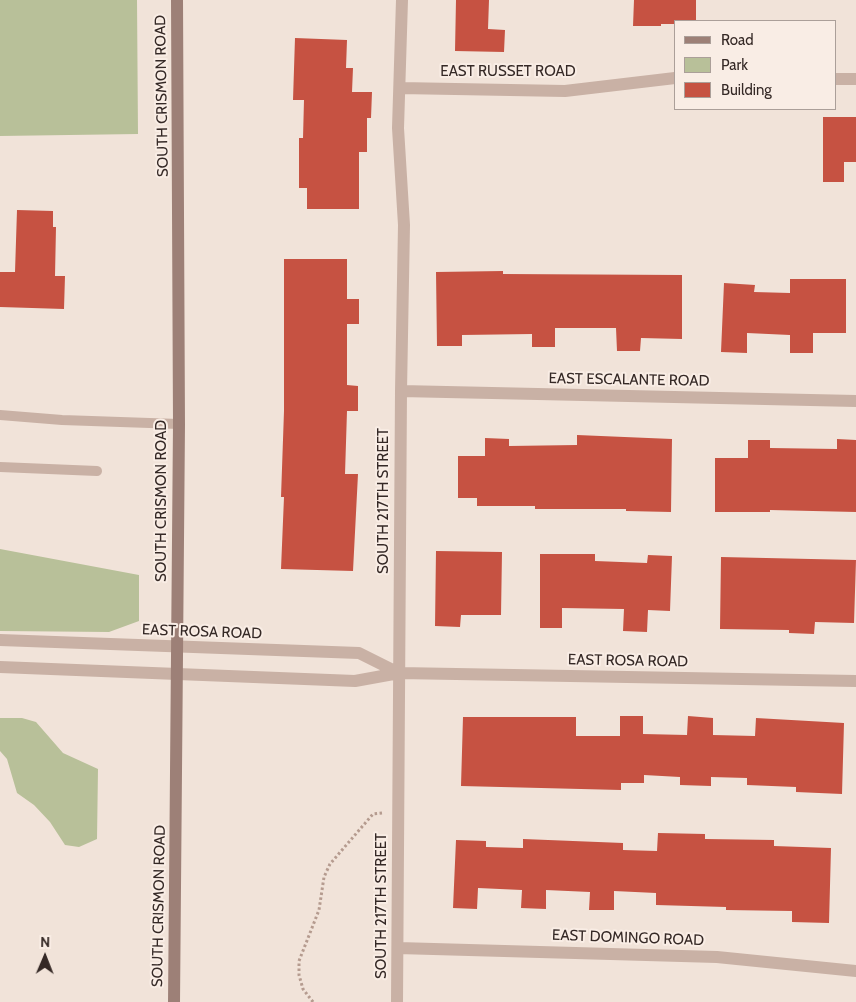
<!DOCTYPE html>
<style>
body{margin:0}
#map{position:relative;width:856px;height:1002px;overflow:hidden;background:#f1e3d9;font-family:Cabin,sans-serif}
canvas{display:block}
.legend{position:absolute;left:674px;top:20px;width:162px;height:90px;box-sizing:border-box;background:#f9ede5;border:1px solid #ab9f99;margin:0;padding:6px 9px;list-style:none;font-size:15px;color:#352926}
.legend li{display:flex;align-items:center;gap:10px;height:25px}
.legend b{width:25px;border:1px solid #ab9f99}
.north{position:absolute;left:20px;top:932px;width:50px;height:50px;-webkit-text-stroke:4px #f9ede5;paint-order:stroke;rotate:1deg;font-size:14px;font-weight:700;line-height:20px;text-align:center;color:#352926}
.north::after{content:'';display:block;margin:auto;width:18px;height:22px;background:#352926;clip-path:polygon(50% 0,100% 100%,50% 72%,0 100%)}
</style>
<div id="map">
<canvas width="856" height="1002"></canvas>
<ul class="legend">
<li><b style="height:6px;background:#9d8077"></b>Road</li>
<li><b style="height:14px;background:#b8c099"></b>Park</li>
<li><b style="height:14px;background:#c65242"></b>Building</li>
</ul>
<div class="north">N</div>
</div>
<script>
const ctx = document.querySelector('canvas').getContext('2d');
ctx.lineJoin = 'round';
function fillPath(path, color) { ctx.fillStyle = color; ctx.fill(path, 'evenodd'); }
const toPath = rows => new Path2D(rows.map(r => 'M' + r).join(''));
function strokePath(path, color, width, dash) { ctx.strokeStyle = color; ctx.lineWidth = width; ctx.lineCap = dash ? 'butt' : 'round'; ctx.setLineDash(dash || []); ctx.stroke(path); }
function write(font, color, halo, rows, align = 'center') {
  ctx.font = font + ' Cabin,sans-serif'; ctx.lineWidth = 4; ctx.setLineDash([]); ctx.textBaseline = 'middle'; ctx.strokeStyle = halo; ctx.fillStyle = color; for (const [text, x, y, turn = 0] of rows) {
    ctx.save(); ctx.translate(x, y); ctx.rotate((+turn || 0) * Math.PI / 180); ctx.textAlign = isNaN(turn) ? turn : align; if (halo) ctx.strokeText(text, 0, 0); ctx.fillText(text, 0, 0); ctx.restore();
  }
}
fillPath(toPath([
 [0,0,137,0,138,134,0,136],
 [0,549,139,575,139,621,109,632,0,631],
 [0,718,22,718,36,722,63,753,98,769,97,839,79,847,65,845,50,822,34,805,17,793,7,759,0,751]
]), '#b8c099');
fillPath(toPath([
 [456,0,489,0,488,29,505,30,504,52,455,51],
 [634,0,696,0,696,21,675,21,675,24,661,24,661,26,633,26],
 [295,38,347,40,346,68,353,68,352,92,372,92,371,118,367,118,367,152,359,152,359,209,307,209,307,188,299,188,299,138,303,138,304,100,293,100],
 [823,117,856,117,856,162,844,162,844,182,823,182],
 [17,210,53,211,53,227,56,227,55,276,65,276,64,309,0,307,0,272,15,272],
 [284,259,347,259,347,299,359,299,359,324,347,324,347,385,358,386,358,411,347,411,345,474,358,474,353,571,281,569,284,497,281,497,284,411],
 [503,271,503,274,682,275,682,339,641,338,640,351,617,351,616,328,555,328,555,347,532,347,532,334,462,335,462,346,437,346,436,272],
 [790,279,846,279,846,333,813,333,813,353,790,353,790,335,747,333,747,353,721,352,724,283,755,285,754,292,790,293],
 [577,435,672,439,671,512,626,511,626,509,535,509,535,506,477,506,477,498,458,498,458,456,485,456,485,438,509,439,509,446,577,445],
 [837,439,856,440,856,512,770,510,770,512,715,512,715,458,748,458,748,440,770,440,770,448,837,449],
 [436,551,502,552,501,615,461,615,460,627,435,626],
 [540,554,595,554,595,561,647,563,648,555,672,556,670,611,648,610,647,632,623,631,624,609,562,608,562,628,540,628],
 [721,557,856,560,854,623,815,622,814,634,789,633,789,630,720,629],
 [620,716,643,716,643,734,687,735,688,716,713,718,713,735,755,736,756,718,844,723,842,794,796,792,796,787,747,785,747,778,711,777,711,786,680,785,680,777,644,775,644,783,621,783,621,790,461,786,463,717,576,717,576,736,620,736],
 [658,833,705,834,705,839,774,840,774,846,831,848,829,923,792,922,792,911,726,910,726,907,656,905,656,893,614,891,614,910,589,910,590,892,546,890,546,909,521,908,522,890,478,888,477,909,453,908,456,840,486,841,486,847,523,848,523,839,623,843,623,850,657,851]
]), '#c65242');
strokePath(toPath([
 [313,1002,303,989,299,975,299,961,319,910,324,877,330,864,373,814,382,813]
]), '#b59b8f', 3, [2.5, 2.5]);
strokePath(toPath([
 [0,415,62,420,179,424],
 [0,467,97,471]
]), '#c9b1a5', 10);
strokePath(toPath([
 [835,79,856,79],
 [400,88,565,91,675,78],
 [401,391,856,401],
 [0,640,359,653,399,673],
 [0,667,355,681,399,673,856,681],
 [398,948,717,957,856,971],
 [397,1002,401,391,404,225,398,128,402,0]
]), '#c9b1a5', 12);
strokePath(toPath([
 [174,1002,179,424,177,0]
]), '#9d8077', 12);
write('15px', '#352926', '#f9ede5', [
 ["EAST RUSSET ROAD",508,72],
 ["SOUTH CRISMON ROAD",162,96,-91],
 ["EAST ESCALANTE ROAD",629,380,1],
 ["SOUTH CRISMON ROAD",162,501,-90],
 ["SOUTH 217TH STREET",384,501,-90],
 ["EAST ROSA ROAD",202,632,2],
 ["EAST ROSA ROAD",628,661,1],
 ["SOUTH CRISMON ROAD",159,906,-89],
 ["SOUTH 217TH STREET",382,906,-90],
 ["EAST DOMINGO ROAD",628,938,2]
]);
</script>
